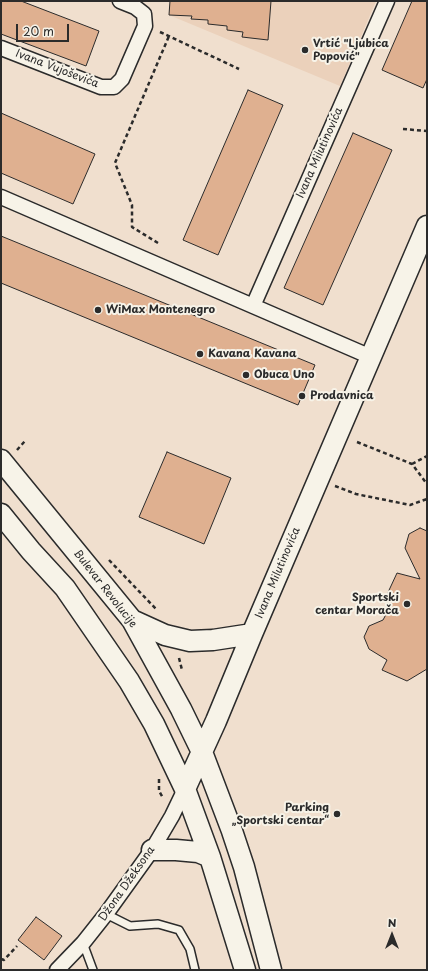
<!DOCTYPE html>
<meta charset="utf-8">
<style>
body{margin:0}
#map{position:relative;width:428px;height:971px;overflow:hidden;background:#f0dfce;font-family:"Playpen Sans",sans-serif}
canvas{display:block}
.frame{position:absolute;inset:0;border:2px solid #2b2b2b;pointer-events:none}
.north{position:absolute;left:372px;top:915px;width:40px;height:40px;-webkit-text-stroke:3px #f7f3e8;paint-order:stroke;rotate:0deg;font-size:11px;font-weight:700;line-height:16px;text-align:center;color:#2b2b2b}
.north::after{content:'';display:block;margin:auto;width:14px;height:18px;background:#2b2b2b;clip-path:polygon(50% 0,100% 100%,50% 72%,0 100%)}
.scale{position:absolute;left:16px;top:24px;width:53px;height:18px;box-sizing:border-box;border:2px solid #2b2b2b;border-top:0;padding-left:5px;font-size:12px;line-height:14px;white-space:nowrap;color:#2b2b2b;-webkit-text-stroke:3px #f7f3e8;paint-order:stroke}
</style>
<div id="map">
<canvas width="428" height="971"></canvas>
<div class="frame"></div>
<div class="north">N</div>
<div class="scale">20 m</div>
</div>
<script>
const ctx = document.querySelector('canvas').getContext('2d');
ctx.lineJoin = 'round';
function fillPath(path, color) { ctx.fillStyle = color; ctx.fill(path, 'evenodd'); }
const toPath = rows => new Path2D(rows.map(r => 'M' + r).join(''));
function strokePath(path, color, width, dash) { ctx.strokeStyle = color; ctx.lineWidth = width; ctx.lineCap = dash ? 'butt' : 'round'; ctx.setLineDash(dash || []); ctx.stroke(path); }
function write(font, color, halo, rows, align = 'center') {
  ctx.font = font + ' "Playpen Sans",sans-serif'; ctx.lineWidth = 4; ctx.setLineDash([]); ctx.textBaseline = 'middle'; ctx.strokeStyle = halo; ctx.fillStyle = color; for (const [text, x, y, turn = 0] of rows) {
    ctx.save(); ctx.translate(x, y); ctx.rotate((+turn || 0) * Math.PI / 180); ctx.textAlign = isNaN(turn) ? turn : align; if (halo) ctx.strokeText(text, 0, 0); ctx.fillText(text, 0, 0); ctx.restore();
  }
}
fillPath(toPath([
 [170,1,376,1,340,86,169,15]
]), '#ebd1bb');
const building = toPath([
 [1,1,21,1,99,31,86,66,1,34,1,1],
 [170,1,271,1,268,40,242,37,243,32,227,30,227,26,208,24,208,20,191,19,192,16,169,15,170,1],
 [412,1,427,1,427,79,423,88,382,70,412,1],
 [248,90,283,105,218,255,183,240,248,90],
 [1,113,95,154,73,204,1,173,1,113],
 [353,133,392,150,323,305,284,288,353,133],
 [1,236,315,365,298,405,1,283,1,236],
 [167,452,231,478,204,544,139,517,167,452],
 [420,528,427,531,427,669,407,681,382,670,387,660,369,649,364,637,369,626,383,620,390,607,384,601,397,573,420,579,405,548,409,534,420,528],
 [36,917,62,936,44,960,18,940,36,917]
]);
fillPath(building, '#dfb090');
strokePath(building, '#2b2b2b', 1);
const lane = toPath([
 [106,914,130,926,158,924,179,930,190,949,195,970],
 [83,943,93,970]
]);
const street = toPath([
 [1,48,101,87,114,87,122,79,145,26,144,14,135,7,120,1],
 [1,197,371,357],
 [253,306,387,1],
 [57,970,83,943,106,914,152,850,172,816,185,789]
]);
const secondary = toPath([
 [1,460,132,620,181,709,202,752,232,831,244,867,271,970],
 [1,514,31,551,65,588,129,681,154,724,185,789,210,857,245,970],
 [132,620,165,635,190,641,213,640,252,634],
 [185,789,216,721,252,634,427,226],
 [152,850,176,850,198,852,210,857]
]);
strokePath(lane, '#2b2b2b', 10);
strokePath(street, '#2b2b2b', 17);
strokePath(secondary, '#2b2b2b', 23);
strokePath(toPath([
 [160,32,239,69],
 [403,129,427,131],
 [158,243,132,227,132,205,115,163,169,36],
 [357,442,412,464,427,484],
 [17,450,25,441],
 [412,464,427,456],
 [335,486,356,494,410,505,427,499],
 [109,560,157,610],
 [179,658,182,670],
 [159,779,159,791,163,798],
 [1,959,4,960,17,946]
]), '#2b2b2b', 2.5, [4, 3]);
strokePath(lane, '#f7f3e8', 7);
strokePath(street, '#f7f3e8', 14);
strokePath(secondary, '#f7f3e8', 20);
for (const [x, y, r, color] of [
 [305,50,4,"#2b2b2b"],
 [98,310,4,"#2b2b2b"],
 [200,354,4,"#2b2b2b"],
 [246,375,4,"#2b2b2b"],
 [302,396,4,"#2b2b2b"],
 [407,604,4,"#2b2b2b"],
 [337,814,4,"#2b2b2b"]
]) { const dot = new Path2D(); dot.arc(x, y, r, 0, 2 * Math.PI); ctx.fillStyle = color; ctx.fill(dot); strokePath(dot, '#f7f3e8', 1.5); }
write('bold 11px', '#2b2b2b', '#f7f3e8', [
 ["Vrtić \"Ljubica",313,44],
 ["Popović\"",313,57],
 ["WiMax Montenegro",106,310],
 ["Kavana Kavana",208,354],
 ["Obuca Uno",254,375],
 ["Prodavnica",310,396],
 ["Sportski",399,598,"right"],
 ["centar Morača",399,611,"right"],
 ["Parking",329,808,"right"],
 ["„Sportski centar“",329,821,"right"]
], 'left');
write('11px', '#2b2b2b', '#f7f3e8', [
 ["Ivana Vujoševića",57,69,21],
 ["Ivana Milutinovića",320,153,-66],
 ["Ivana Milutinovića",278,573,-67],
 ["Bulevar Revolucije",105,589,52],
 ["Džona Džeksona",127,884,-55]
]);
</script>
